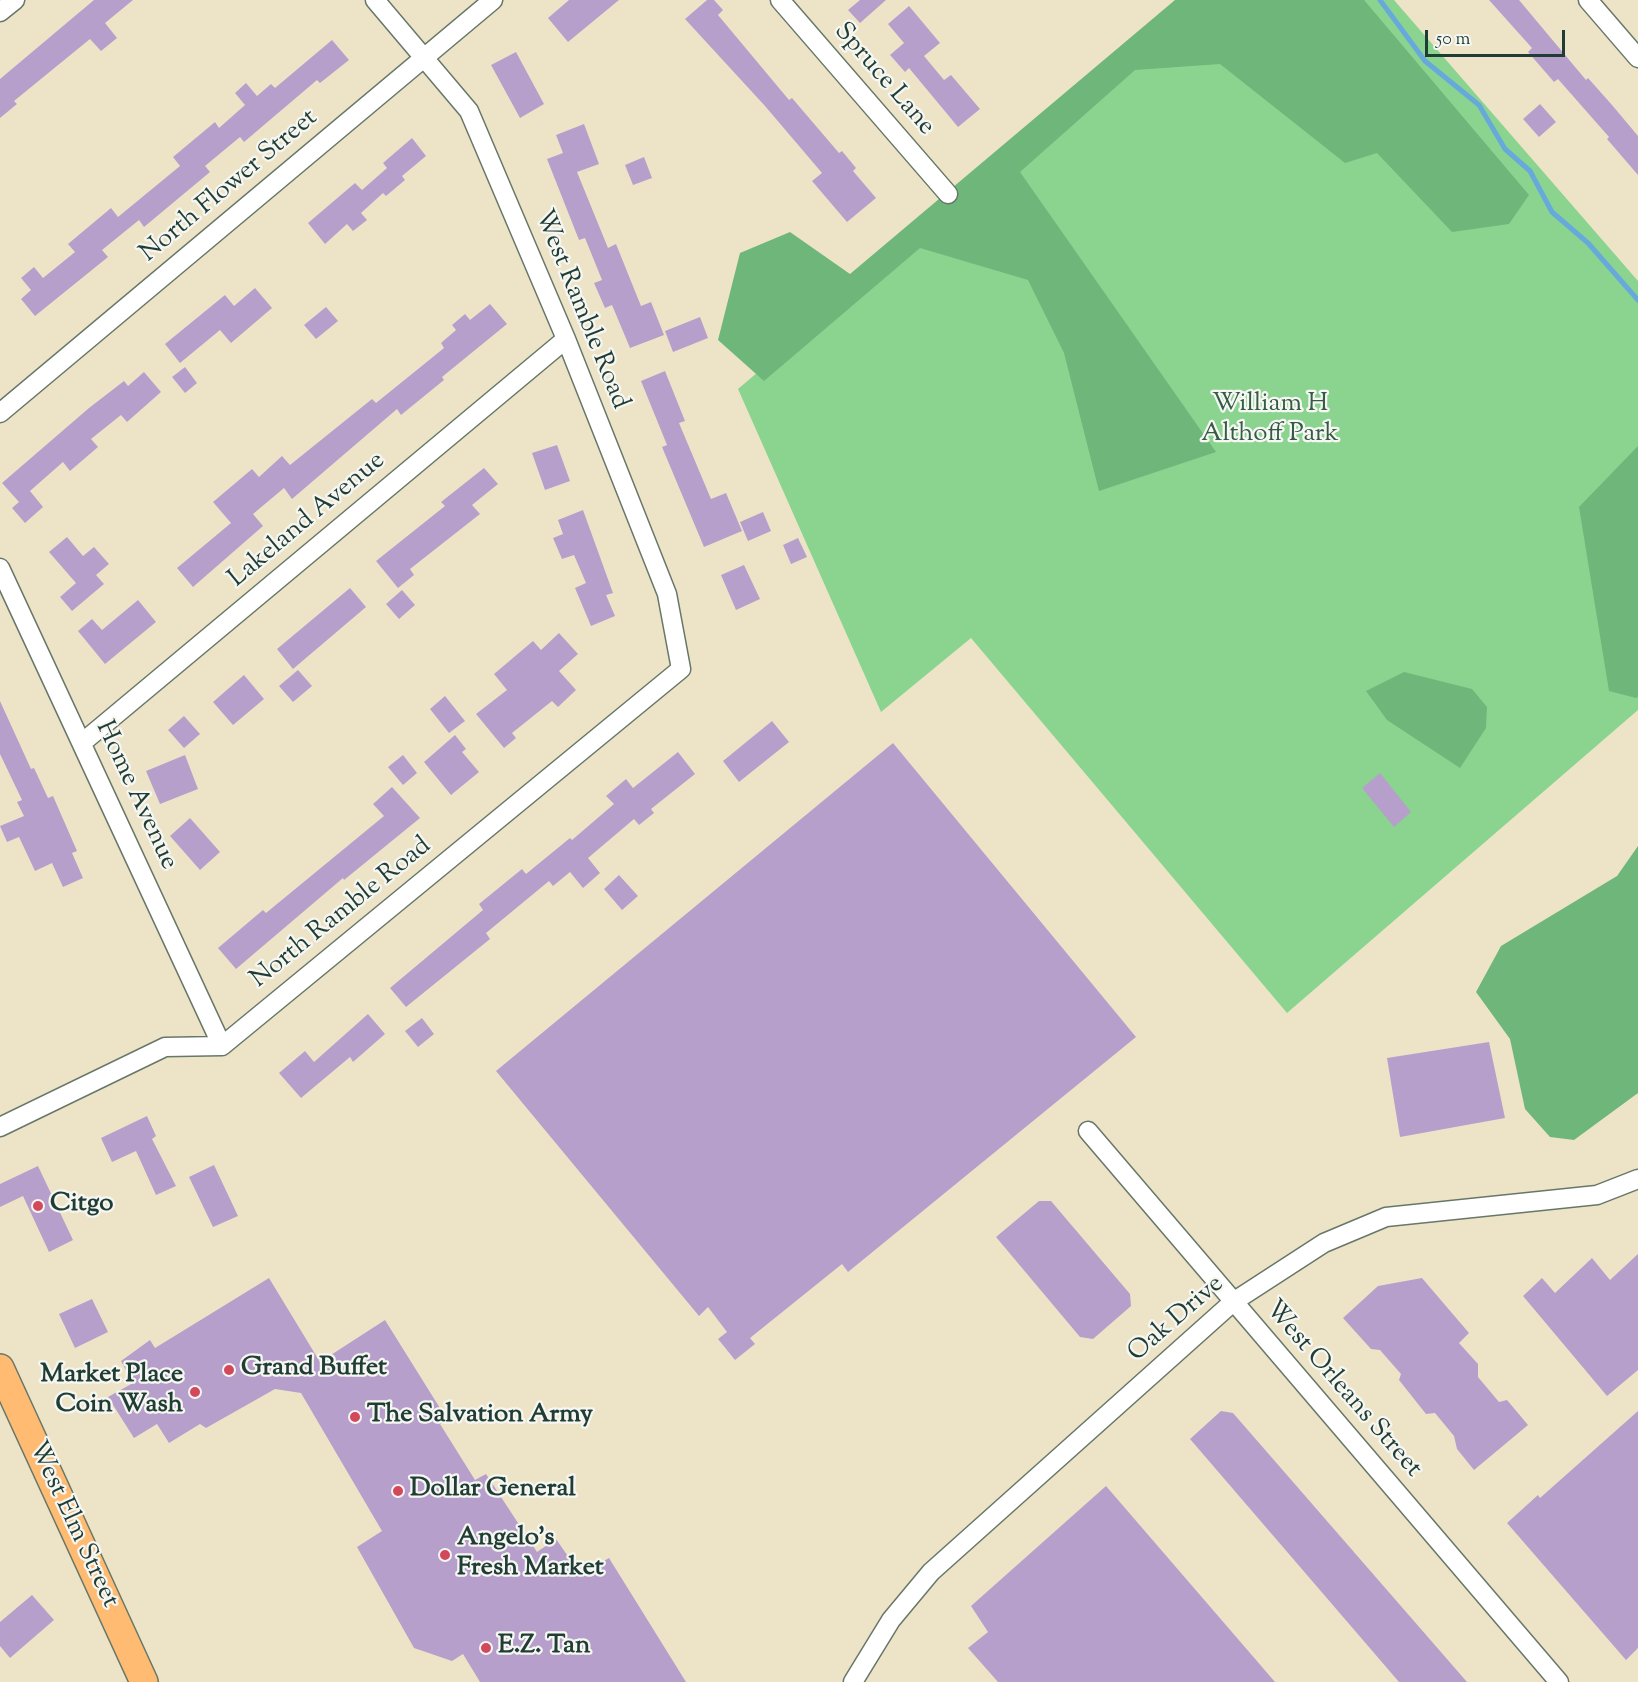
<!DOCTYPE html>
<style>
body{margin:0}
#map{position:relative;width:1638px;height:1682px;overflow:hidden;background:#ede4c8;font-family:"Sorts Mill Goudy",serif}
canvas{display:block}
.scale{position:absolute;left:1425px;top:30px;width:140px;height:27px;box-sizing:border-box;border:3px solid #1f3d34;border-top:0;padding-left:8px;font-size:18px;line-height:21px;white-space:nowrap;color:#1f3d34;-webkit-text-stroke:4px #f6f6f2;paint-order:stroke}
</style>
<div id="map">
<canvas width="1638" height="1682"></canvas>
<div class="scale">50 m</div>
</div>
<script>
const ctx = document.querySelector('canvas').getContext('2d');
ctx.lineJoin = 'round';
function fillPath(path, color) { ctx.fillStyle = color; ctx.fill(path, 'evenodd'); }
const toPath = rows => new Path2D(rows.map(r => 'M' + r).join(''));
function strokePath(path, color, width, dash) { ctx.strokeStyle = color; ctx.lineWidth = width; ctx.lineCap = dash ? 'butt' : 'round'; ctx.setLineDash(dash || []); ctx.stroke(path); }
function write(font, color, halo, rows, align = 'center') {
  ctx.font = font + ' "Sorts Mill Goudy",serif'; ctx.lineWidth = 4.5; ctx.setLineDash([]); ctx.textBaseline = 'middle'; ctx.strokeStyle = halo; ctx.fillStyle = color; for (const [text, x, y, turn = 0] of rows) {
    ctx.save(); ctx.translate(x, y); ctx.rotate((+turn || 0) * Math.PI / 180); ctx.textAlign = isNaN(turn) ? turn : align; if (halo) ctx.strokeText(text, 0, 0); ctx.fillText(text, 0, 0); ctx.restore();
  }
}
fillPath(toPath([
 [1194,0,1394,0,1638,281,1638,710,1287,1013,971,638,881,712,738,389]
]), '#8ad490');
fillPath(toPath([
 [1175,0,1364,0,1529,195,1509,224,1452,232,1377,153,1345,163,1220,64,1135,70,1020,172,1216,452,1099,491,1064,353,1028,280,920,248,764,381,718,340,740,253,790,232,850,274],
 [1638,446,1638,697,1636,698,1609,691,1579,507],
 [1404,672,1472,689,1487,707,1486,728,1460,768,1387,720,1366,691],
 [1638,846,1638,1093,1574,1140,1550,1137,1525,1109,1510,1039,1476,992,1501,946,1617,876]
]), '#6fb67a');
strokePath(toPath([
 [1380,0,1425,61,1479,105,1505,149,1530,171,1552,212,1588,243,1638,300]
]), '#67a9db', 5);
fillPath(toPath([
 [94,0,133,0,105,23,117,38,101,51,90,39,14,101,17,104,0,118,0,79],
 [569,0,619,0,568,42,548,18],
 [707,0,714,0,723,10,718,15,789,100,792,98,839,153,842,151,856,168,853,171,876,198,847,222,812,181,822,173,765,106,685,19],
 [860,0,886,0,860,23,848,10],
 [1489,0,1519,0,1586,80,1588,78,1612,105,1638,136,1638,175,1607,139,1609,137,1558,79,1554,82,1528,52,1532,48],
 [909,6,940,43,924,56,944,80,951,75,980,109,958,127,909,68,905,72,890,55,904,43,888,24],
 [332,40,349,60,320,83,317,80,244,142,240,137,205,166,210,172,144,227,139,220,102,250,108,257,35,316,21,299,31,290,21,278,34,267,43,278,75,252,68,244,111,208,118,217,180,166,173,157,215,122,219,128,245,105,235,93,246,83,257,96,271,84,275,88],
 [516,52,544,104,520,118,491,65],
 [1540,104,1556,122,1539,137,1523,119],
 [584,124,599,164,577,172,608,248,616,244,641,306,651,302,664,335,630,348,612,305,605,308,594,283,602,280,585,238,579,240,547,159,563,153,556,135],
 [412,138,426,156,402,176,405,180,386,196,383,193,361,213,367,220,353,231,347,224,325,244,308,223,355,183,362,190,387,168,383,163],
 [644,157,652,178,633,185,625,165],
 [255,288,272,308,231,343,220,330,180,363,165,344,225,295,234,306],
 [490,304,507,324,442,377,444,380,401,415,397,409,292,499,284,488,253,514,263,526,193,587,177,568,231,523,213,502,252,469,259,477,282,456,290,465,372,399,376,403,444,348,441,343,456,330,452,325,465,314,470,320],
 [326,307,338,321,316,339,304,325],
 [700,317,708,338,673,352,665,331],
 [185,367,197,383,185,393,172,377],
 [665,371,685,421,679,423,711,499,726,493,742,531,704,547,662,447,667,445,641,381],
 [144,372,161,392,127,422,121,415,91,439,98,447,70,471,63,462,30,491,43,507,25,523,12,508,19,502,2,483,89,408,124,381,128,386],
 [557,445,570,481,545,490,532,453],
 [484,468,498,484,472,505,480,514,410,569,414,575,398,588,376,561,445,506,441,502],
 [583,510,613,593,606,595,615,616,591,626,575,588,586,583,574,555,562,559,553,538,563,534,558,520],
 [763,512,771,531,748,541,740,522],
 [67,537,83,556,94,547,109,564,96,575,104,584,72,611,60,597,76,583,49,552],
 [798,538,807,557,791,564,783,545],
 [744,565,760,599,736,610,721,575],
 [350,588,366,607,293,669,277,649],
 [402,590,415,605,399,619,386,604],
 [138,600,156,622,105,664,78,631,92,619,102,630],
 [559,633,578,654,559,671,576,690,558,707,552,701,512,733,516,738,504,748,476,714,507,690,494,674,533,641,541,650],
 [298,670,312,686,293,702,279,686],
 [244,675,264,699,233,725,213,702],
 [445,696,465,721,449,733,430,709],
 [0,701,31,769,34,768,48,798,53,796,77,851,72,853,83,878,63,887,52,863,35,871,19,837,7,842,0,826,24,816,17,802,22,800,0,754],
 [184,716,200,734,184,748,168,730],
 [772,721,789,742,739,782,723,761],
 [455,735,466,749,462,752,479,772,451,795,424,762],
 [893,743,1136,1037,848,1272,842,1264,750,1338,755,1344,735,1360,718,1339,727,1332,708,1307,699,1316,496,1071],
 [678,752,695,774,651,809,654,813,639,825,634,819,588,858,600,873,583,888,570,872,553,886,549,881,486,933,490,939,406,1007,390,988,483,910,479,904,522,869,526,874,570,838,572,840,614,804,606,796,626,779,633,788],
 [185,755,198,789,160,804,146,771],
 [403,755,417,773,403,785,388,767],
 [1380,773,1411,812,1394,827,1362,788],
 [392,787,420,818,344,880,343,878,236,969,218,948,263,910,266,913,384,816,373,804],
 [190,818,220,852,200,870,170,836],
 [619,875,638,896,622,910,604,889],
 [368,1014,385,1034,353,1062,350,1057,301,1098,279,1073,305,1051,314,1062],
 [422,1018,434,1034,418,1047,405,1031],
 [1489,1042,1505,1118,1400,1137,1387,1058],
 [147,1116,156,1136,152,1139,176,1186,156,1195,136,1151,112,1162,101,1138],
 [214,1165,238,1216,213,1227,189,1177],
 [38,1166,73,1240,49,1252,23,1196,0,1207,0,1184],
 [1039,1201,1051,1201,1130,1294,1131,1306,1093,1339,1080,1337,996,1237],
 [1638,1254,1638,1370,1607,1396,1523,1296,1542,1278,1555,1293,1592,1258,1610,1280],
 [269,1278,320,1362,385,1320,448,1421,440,1424,475,1480,486,1474,537,1552,556,1539,581,1575,609,1558,686,1682,480,1682,463,1654,452,1661,414,1648,357,1547,382,1531,301,1393,275,1389,206,1428,200,1424,169,1443,157,1424,134,1438,108,1397,133,1383,121,1361,150,1340,155,1348],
 [1422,1278,1469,1333,1459,1343,1478,1364,1478,1377,1499,1402,1507,1400,1528,1425,1474,1470,1457,1449,1454,1436,1435,1413,1426,1414,1399,1380,1401,1374,1380,1350,1371,1349,1343,1318,1378,1286],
 [92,1299,108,1332,75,1348,59,1314],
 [1221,1411,1233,1413,1467,1682,1399,1682,1190,1439],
 [1638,1411,1638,1648,1626,1660,1507,1523,1538,1495,1540,1498],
 [1106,1486,1275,1682,998,1682,968,1648,988,1632,971,1606],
 [32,1595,54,1620,10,1658,0,1646,0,1622]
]), '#b79fcb');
const minor = toPath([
 [780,0,948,194],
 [1588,0,1638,58],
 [0,12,15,0],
 [0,413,493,0],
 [0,568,222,1046],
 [83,742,566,339],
 [0,1127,165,1047,222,1046,681,669,667,594,566,339,469,111,375,0],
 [1088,1131,1559,1682],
 [853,1682,891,1620,931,1572,1233,1302,1324,1243,1386,1217,1597,1195,1638,1179]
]);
const primary = toPath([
 [0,1368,144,1682]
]);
strokePath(minor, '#677768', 21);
strokePath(primary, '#677768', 30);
strokePath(minor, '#fff', 18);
strokePath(primary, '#ffbb71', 27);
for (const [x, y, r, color] of [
 [38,1206,6,"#d1495b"],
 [229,1370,6,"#d1495b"],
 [195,1392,6,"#d1495b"],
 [355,1417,6,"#d1495b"],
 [398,1491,6,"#d1495b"],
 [445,1555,6,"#d1495b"],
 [486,1648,6,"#d1495b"]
]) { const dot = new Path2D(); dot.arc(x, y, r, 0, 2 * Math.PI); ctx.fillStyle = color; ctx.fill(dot); strokePath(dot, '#f6f6f2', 2); }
write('26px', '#1f3d34', '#f6f6f2', [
 ["Spruce Lane",883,80,49],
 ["North Flower Street",230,187,-40],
 ["West Ramble Road",580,310,68],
 ["Lakeland Avenue",308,521,-40],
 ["Home Avenue",135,796,65],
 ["North Ramble Road",342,914,-39],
 ["Oak Drive",1177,1320,-41],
 ["West Orleans Street",1342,1390,49],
 ["West Elm Street",72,1525,65]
]);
write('26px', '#345b46', '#f6f6f2', [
 ["William H",1270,406],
 ["Althoff Park",1270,436]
]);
write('bold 26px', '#1f3d34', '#f6f6f2', [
 ["Citgo",50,1206],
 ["Grand Buffet",241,1370],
 ["Market Place",183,1377,"right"],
 ["Coin Wash",183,1407,"right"],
 ["The Salvation Army",367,1417],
 ["Dollar General",410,1491],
 ["Angelo's",457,1540],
 ["Fresh Market",457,1570],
 ["E.Z. Tan",498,1648]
], 'left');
</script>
